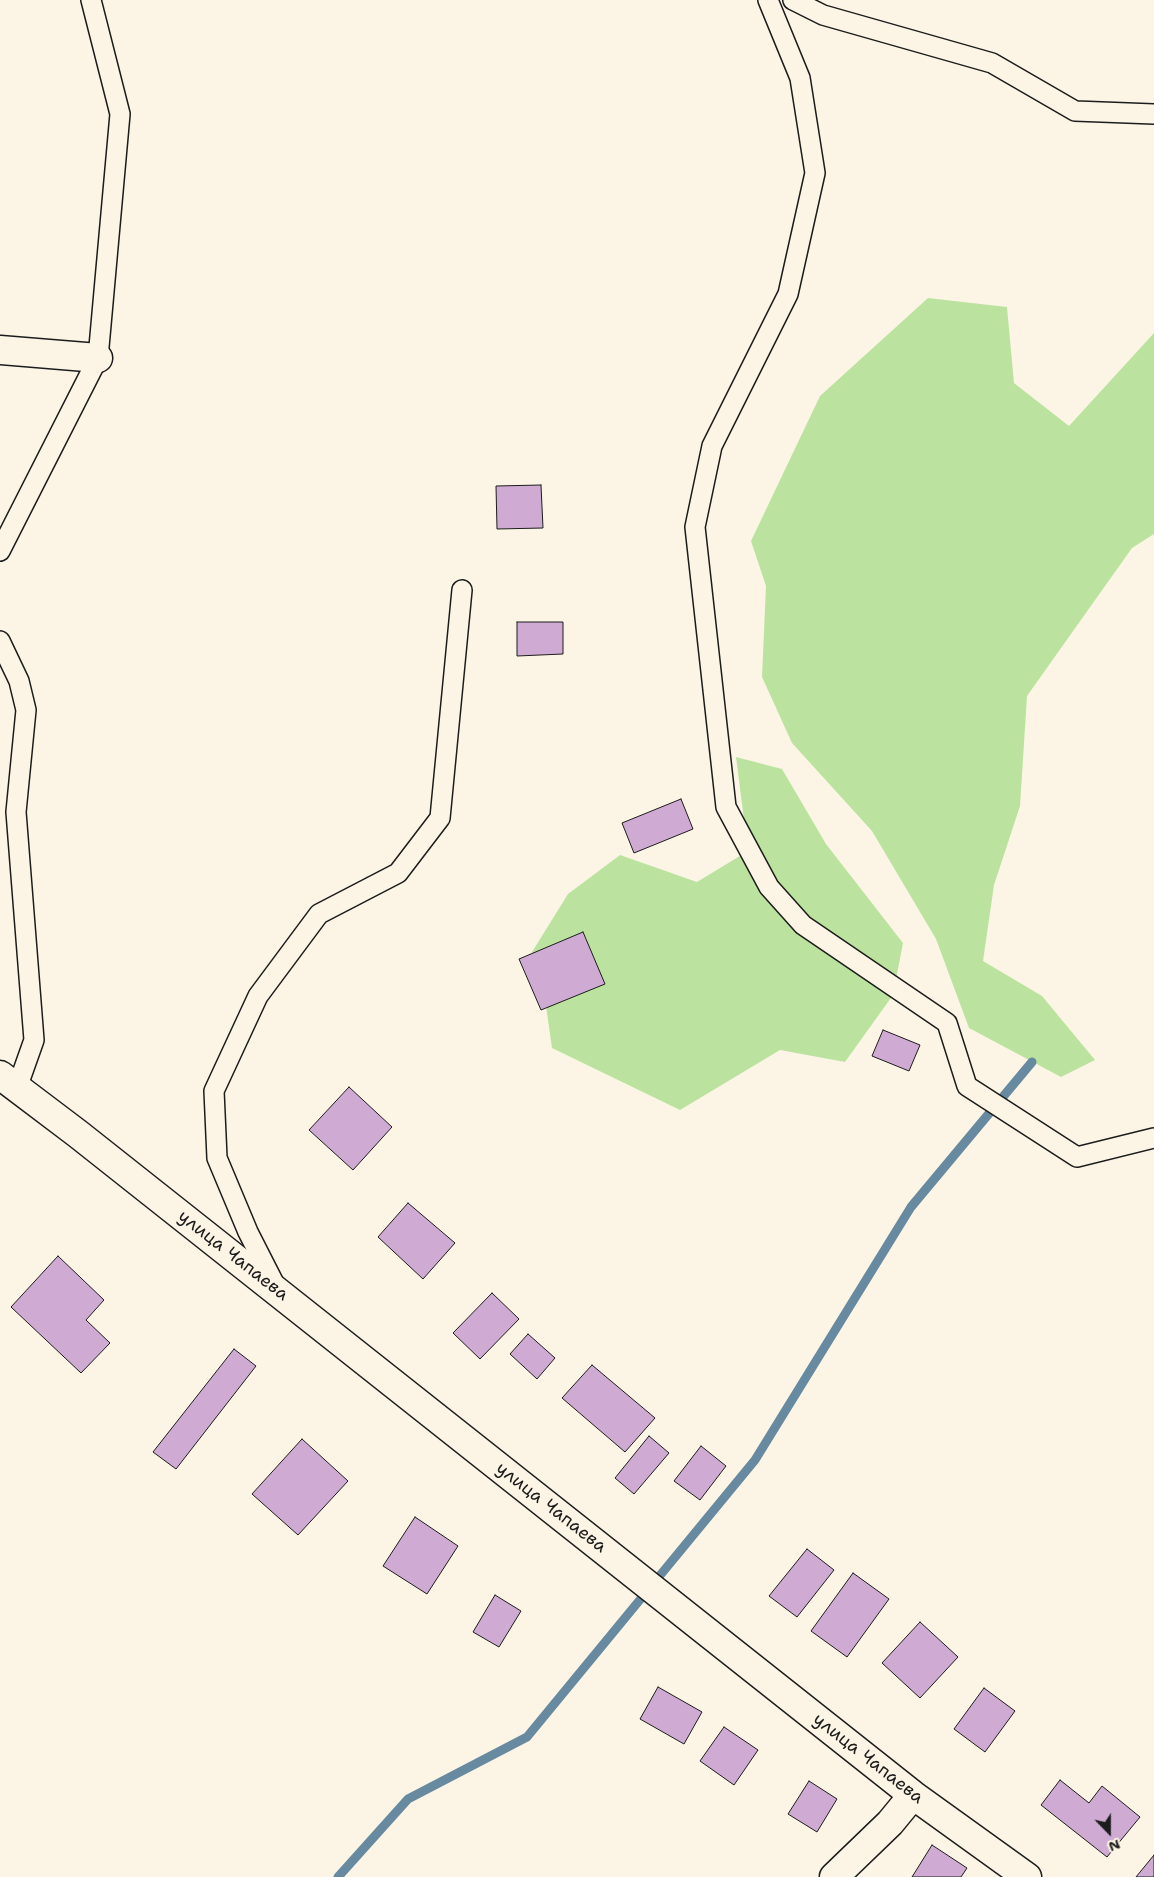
<!DOCTYPE html>
<meta charset="utf-8">
<style>
body{margin:0}
#map{position:relative;width:1154px;height:1877px;overflow:hidden;background:#fcf5e5;font-family:"Shantell Sans",sans-serif}
canvas{display:block}
.north{position:absolute;left:1084px;top:1807px;width:50px;height:50px;-webkit-text-stroke:4px #fcf5e5;paint-order:stroke;rotate:158deg;font-size:14px;font-weight:700;line-height:20px;text-align:center;color:#1c1c1c}
.north::after{content:'';display:block;margin:auto;width:18px;height:22px;background:#1c1c1c;clip-path:polygon(50% 0,100% 100%,50% 72%,0 100%)}
</style>
<div id="map">
<canvas width="1154" height="1877"></canvas>
<div class="north">N</div>
</div>
<script>
const ctx = document.querySelector('canvas').getContext('2d');
ctx.lineJoin = 'round';
function fillPath(path, color) { ctx.fillStyle = color; ctx.fill(path, 'evenodd'); }
const toPath = rows => new Path2D(rows.map(r => 'M' + r).join(''));
function strokePath(path, color, width, dash) { ctx.strokeStyle = color; ctx.lineWidth = width; ctx.lineCap = dash ? 'butt' : 'round'; ctx.setLineDash(dash || []); ctx.stroke(path); }
function write(font, color, halo, rows, align = 'center') {
  ctx.font = font + ' "Shantell Sans",sans-serif'; ctx.lineWidth = 4; ctx.setLineDash([]); ctx.textBaseline = 'middle'; ctx.strokeStyle = halo; ctx.fillStyle = color; for (const [text, x, y, turn = 0] of rows) {
    ctx.save(); ctx.translate(x, y); ctx.rotate((+turn || 0) * Math.PI / 180); ctx.textAlign = isNaN(turn) ? turn : align; if (halo) ctx.strokeText(text, 0, 0); ctx.fillText(text, 0, 0); ctx.restore();
  }
}
fillPath(toPath([
 [928,298,1007,307,1014,383,1069,426,1154,333,1154,534,1132,548,1027,696,1020,806,994,885,983,961,1042,996,1095,1060,1061,1077,969,1028,936,939,872,831,792,743,762,677,766,586,751,541,820,396],
 [736,757,782,769,826,844,903,943,893,995,845,1062,780,1050,680,1110,552,1048,545,999,532,952,568,894,620,855,697,882,748,851]
]), '#bbe39f');
strokePath(toPath([
 [338,1877,408,1799,527,1737,755,1460,911,1207,1032,1062]
]), '#688aa1', 9);
const building = toPath([
 [541,485,543,528,497,529,496,486,541,485],
 [517,622,563,622,563,654,517,656,517,622],
 [681,799,693,829,634,853,622,823,681,799],
 [583,932,605,984,541,1010,519,959,583,932],
 [883,1030,920,1045,909,1071,872,1056,883,1030],
 [349,1087,392,1127,353,1170,309,1130,349,1087],
 [408,1203,455,1243,423,1279,378,1237,408,1203],
 [58,1256,104,1300,86,1320,110,1343,81,1373,11,1307,58,1256],
 [492,1293,519,1319,480,1359,453,1333,492,1293],
 [528,1334,555,1358,537,1379,510,1354,528,1334],
 [234,1349,256,1366,176,1469,153,1452,234,1349],
 [592,1365,655,1418,625,1452,562,1398,592,1365],
 [649,1436,669,1453,634,1494,615,1478,649,1436],
 [302,1439,348,1481,298,1535,252,1494,302,1439],
 [701,1446,726,1466,700,1500,674,1481,701,1446],
 [415,1517,458,1546,427,1594,383,1566,415,1517],
 [807,1549,834,1570,797,1617,769,1596,807,1549],
 [853,1573,889,1599,847,1657,811,1631,853,1573],
 [495,1595,521,1611,499,1647,473,1632,495,1595],
 [920,1622,958,1657,920,1698,882,1663,920,1622],
 [658,1687,702,1712,684,1744,640,1719,658,1687],
 [984,1688,1015,1711,985,1752,954,1729,984,1688],
 [724,1727,758,1750,734,1785,700,1761,724,1727],
 [1060,1780,1089,1803,1102,1786,1140,1817,1107,1857,1041,1805,1060,1780],
 [809,1781,837,1799,817,1832,788,1814,809,1781],
 [932,1845,967,1868,961,1877,912,1877,932,1845],
 [1154,1855,1154,1877,1136,1877,1154,1855]
]);
fillPath(building, '#cfabd4');
strokePath(building, '#1c1c1c', 1);
const lane = toPath([
 [768,0,800,78,815,173,788,294,712,446,695,527,726,807,769,887,803,925,947,1023,967,1086,1077,1157,1154,1138],
 [793,0,823,15,992,63,1075,111,1154,114],
 [0,551,98,358,120,114,91,0],
 [0,641,19,681,26,710,16,812,34,1040,17,1088],
 [276,1287,248,1232,217,1158,214,1091,258,996,319,914,398,873,440,818,462,590]
]);
const street = toPath([
 [0,350,98,358],
 [0,1075,78,1134,913,1795,1027,1877],
 [834,1877,890,1823,913,1795]
]);
strokePath(lane, '#1c1c1c', 22);
strokePath(street, '#1c1c1c', 31);
strokePath(lane, '#fcf5e5', 19);
strokePath(street, '#fcf5e5', 28);
write('18px', '#1c1c1c', '#fcf5e5', [
 ["улица Чапаева",233,1256,38],
 ["улица Чапаева",551,1508,38],
 ["улица Чапаева",868,1759,38]
]);
</script>
